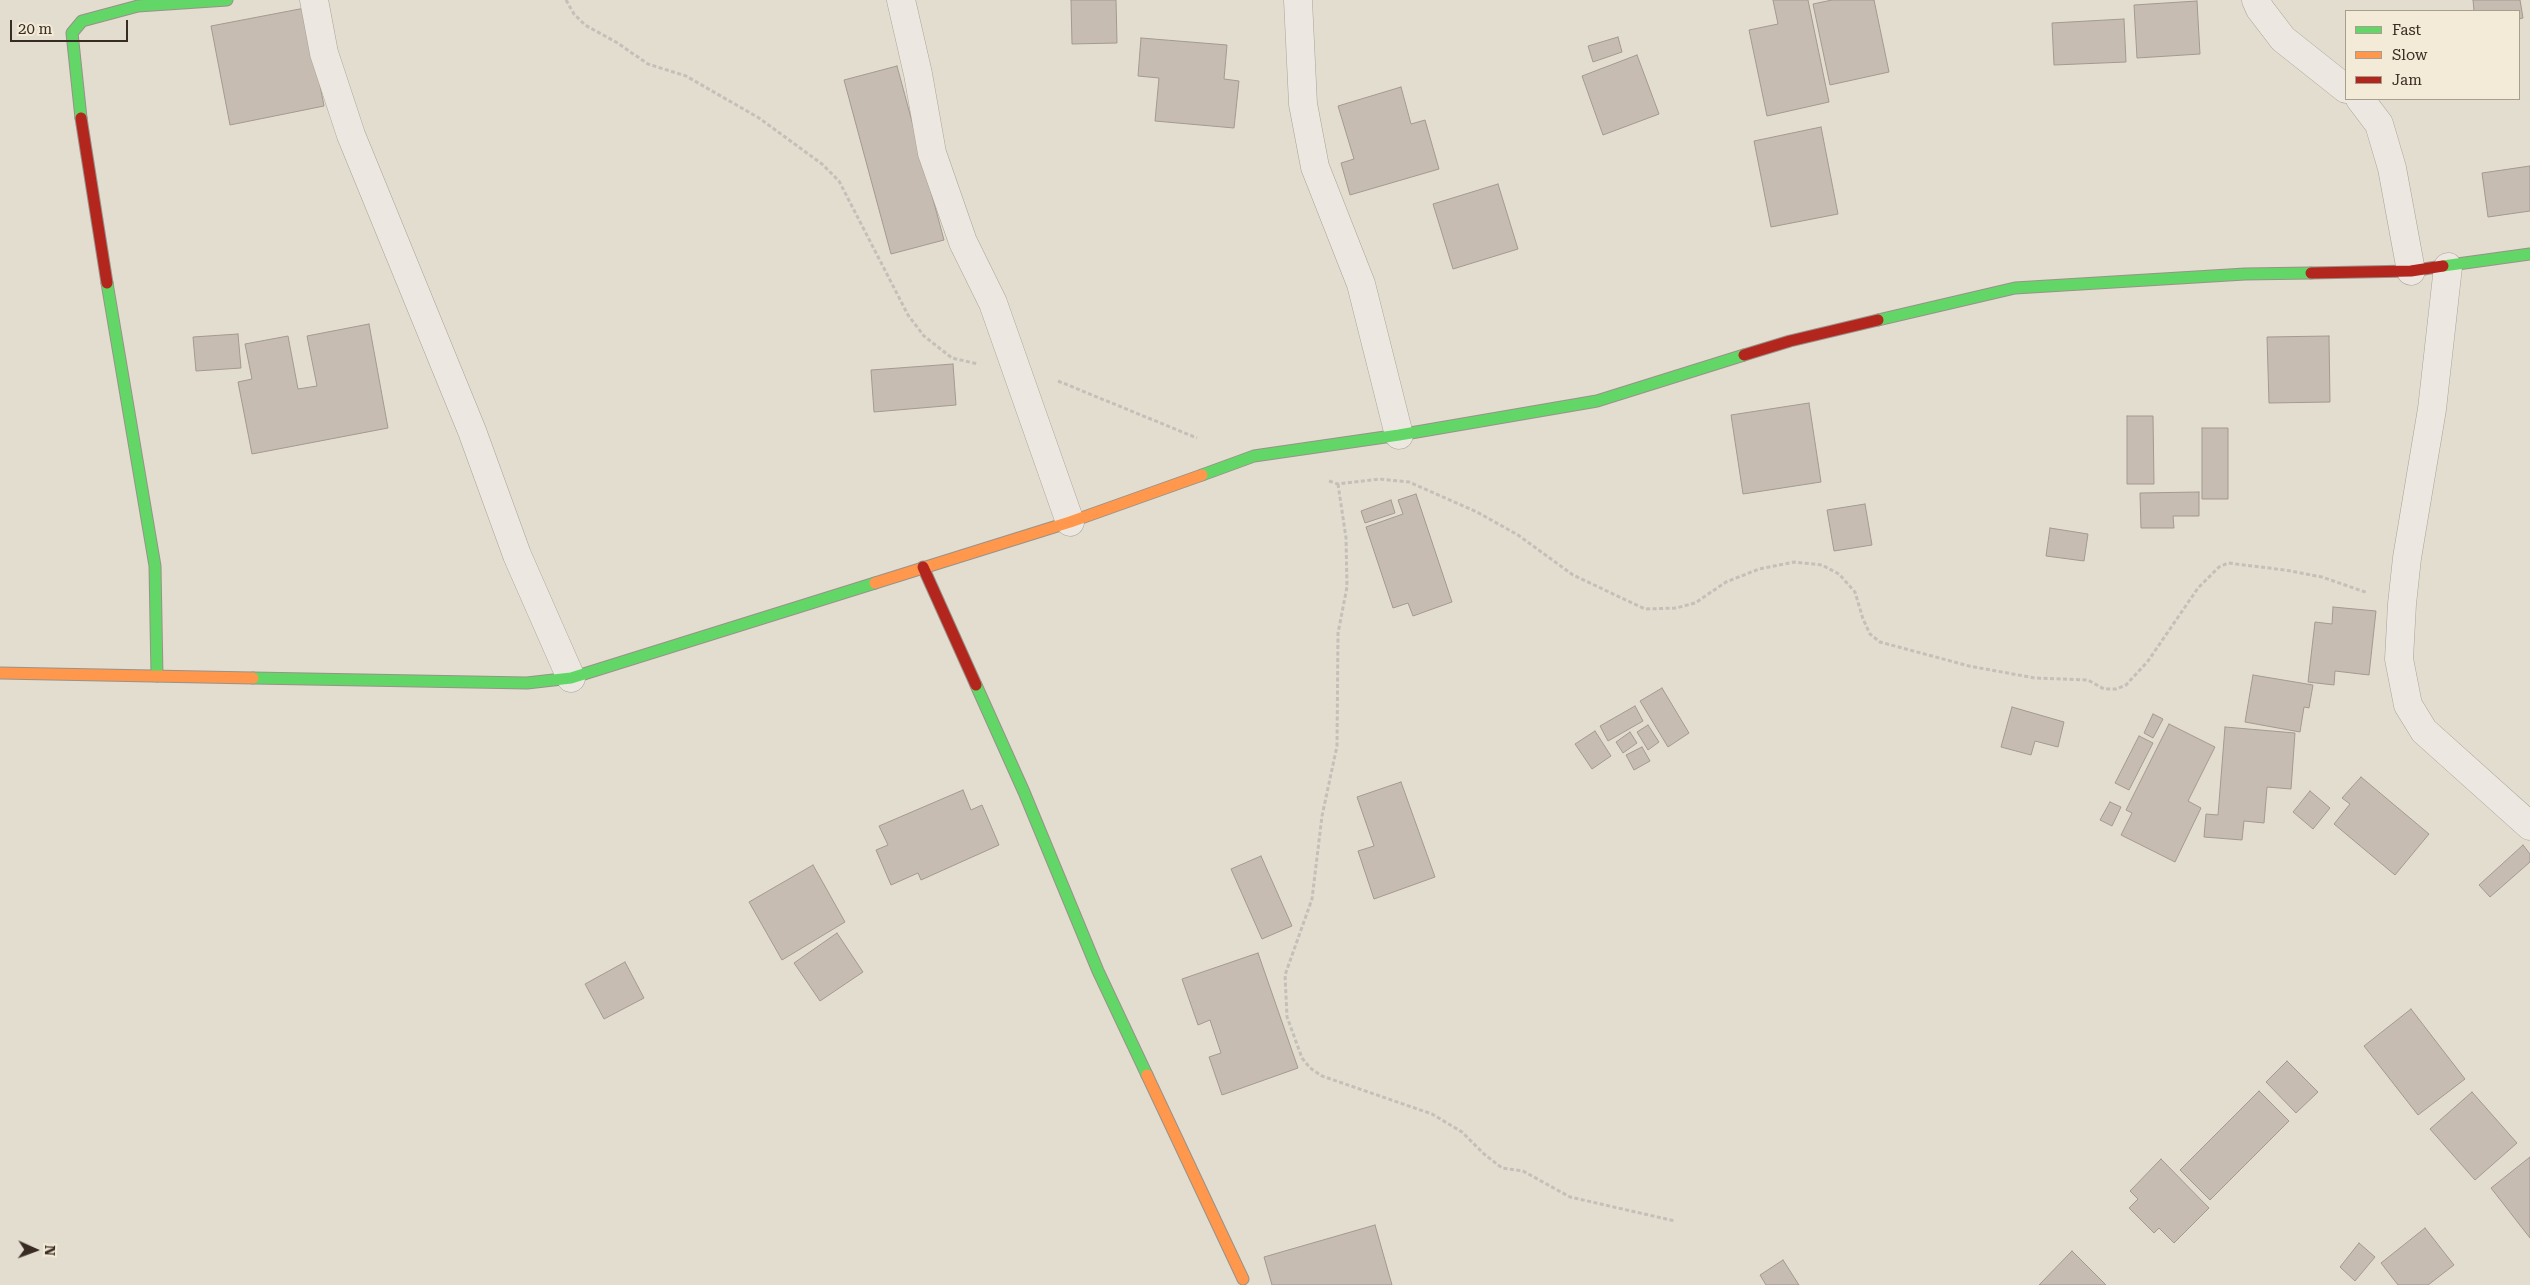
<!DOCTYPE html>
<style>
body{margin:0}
#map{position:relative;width:2530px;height:1285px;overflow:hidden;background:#e3ddd0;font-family:"Roboto Serif",serif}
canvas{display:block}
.legend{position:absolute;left:2345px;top:10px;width:175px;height:90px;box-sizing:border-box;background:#f3ead7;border:1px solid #a89e8e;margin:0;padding:6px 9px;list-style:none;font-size:15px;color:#382b21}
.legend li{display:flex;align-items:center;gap:10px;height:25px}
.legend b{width:25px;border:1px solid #a89e8e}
.north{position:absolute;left:10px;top:1225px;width:50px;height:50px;-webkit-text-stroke:4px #f3ead7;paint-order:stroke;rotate:92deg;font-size:14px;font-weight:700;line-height:20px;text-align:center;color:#382b21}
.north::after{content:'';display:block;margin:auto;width:18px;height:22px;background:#382b21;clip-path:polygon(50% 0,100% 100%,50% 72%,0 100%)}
.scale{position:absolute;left:10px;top:20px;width:118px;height:22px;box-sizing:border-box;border:2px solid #382b21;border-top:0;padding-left:6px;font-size:15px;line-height:18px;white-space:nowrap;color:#382b21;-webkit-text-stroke:4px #f3ead7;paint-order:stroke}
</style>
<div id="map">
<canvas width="2530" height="1285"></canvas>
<ul class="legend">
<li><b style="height:6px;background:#63d668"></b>Fast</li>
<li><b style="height:6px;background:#ff974d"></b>Slow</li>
<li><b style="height:6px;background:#b3261e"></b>Jam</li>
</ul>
<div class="north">N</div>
<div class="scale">20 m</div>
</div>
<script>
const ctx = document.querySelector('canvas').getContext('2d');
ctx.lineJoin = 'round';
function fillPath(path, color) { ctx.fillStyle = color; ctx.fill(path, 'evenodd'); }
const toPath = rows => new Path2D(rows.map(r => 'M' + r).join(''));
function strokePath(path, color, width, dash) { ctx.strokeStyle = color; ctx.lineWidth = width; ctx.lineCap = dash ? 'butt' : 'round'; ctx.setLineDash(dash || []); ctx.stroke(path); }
const building = toPath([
 [1071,0,1116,0,1117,43,1072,44,1071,0],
 [1773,0,1808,0,1829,102,1767,116,1749,30,1778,24,1773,0],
 [1832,0,1874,0,1889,72,1830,85,1813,4,1832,0],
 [2473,0,2520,0,2523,18,2519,19,2519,11,2474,11,2473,0],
 [2197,1,2200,54,2137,58,2134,5,2197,1],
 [305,8,324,106,230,125,211,26,305,8],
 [2124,19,2126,62,2054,65,2052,23,2124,19],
 [1618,37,1622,52,1593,62,1588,46,1618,37],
 [1141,38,1227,45,1224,79,1239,81,1234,128,1155,121,1159,78,1138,76,1141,38],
 [1637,55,1659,114,1603,135,1582,76,1637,55],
 [897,66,944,240,891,254,844,80,897,66],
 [1401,87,1411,124,1425,120,1439,169,1350,195,1341,163,1354,159,1338,106,1401,87],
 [1821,127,1838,214,1771,227,1754,141,1821,127],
 [2530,166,2530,211,2488,217,2482,173,2530,166],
 [1498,184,1518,249,1453,269,1433,204,1498,184],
 [369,324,388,428,252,454,238,382,252,379,245,344,288,336,298,389,317,386,307,336,369,324],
 [238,334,241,368,196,371,193,337,238,334],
 [2329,336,2330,402,2269,403,2267,337,2329,336],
 [953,364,956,405,874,412,871,370,953,364],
 [1809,403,1821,482,1743,494,1731,415,1809,403],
 [2127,416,2153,416,2154,484,2127,484,2127,416],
 [2202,428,2228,428,2228,499,2202,499,2202,428],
 [2199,492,2199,516,2173,516,2174,528,2141,528,2140,493,2199,492],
 [1416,494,1452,602,1413,616,1408,603,1393,608,1366,527,1403,514,1398,500,1416,494],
 [1391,500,1395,513,1365,523,1361,511,1391,500],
 [1865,504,1872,545,1834,551,1827,510,1865,504],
 [2050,528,2088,534,2084,561,2046,556,2050,528],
 [2333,607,2376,611,2369,675,2335,671,2334,685,2308,682,2315,622,2332,624,2333,607],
 [2253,675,2313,685,2309,708,2304,707,2300,732,2245,722,2253,675],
 [1662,688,1689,733,1668,747,1640,701,1662,688],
 [1635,706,1643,721,1608,741,1600,726,1635,706],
 [2012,707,2064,722,2058,747,2035,741,2031,755,2001,747,2012,707],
 [2153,714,2163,719,2153,738,2144,733,2153,714],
 [2169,724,2215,747,2188,801,2201,808,2175,862,2121,835,2132,813,2126,810,2169,724],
 [1648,725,1659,742,1648,750,1637,732,1648,725],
 [2225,727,2295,733,2291,789,2267,787,2264,823,2244,821,2242,840,2204,837,2206,814,2218,815,2225,727],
 [1595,731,1611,756,1592,769,1575,744,1595,731],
 [1630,732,1637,743,1623,753,1616,742,1630,732],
 [2139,736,2153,743,2129,790,2115,783,2139,736],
 [1642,747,1650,761,1634,770,1626,755,1642,747],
 [2361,777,2429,834,2395,875,2334,824,2350,804,2342,798,2361,777],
 [1401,782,1435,877,1374,899,1358,851,1374,846,1357,797,1401,782],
 [963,790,971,810,982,805,999,845,921,880,918,873,891,885,876,850,888,845,879,826,963,790],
 [2310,791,2330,808,2313,829,2293,812,2310,791],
 [2110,802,2121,807,2112,826,2100,820,2110,802],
 [2523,845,2530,854,2530,862,2490,897,2479,885,2523,845],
 [1261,856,1292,926,1262,939,1231,869,1261,856],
 [813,865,845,922,782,960,749,902,813,865],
 [837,933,863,972,820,1001,794,963,837,933],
 [1258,953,1298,1068,1222,1095,1209,1057,1221,1053,1210,1020,1198,1025,1182,979,1258,953],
 [625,962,644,998,604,1019,585,984,625,962],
 [2411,1009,2465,1079,2418,1115,2364,1046,2411,1009],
 [2287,1061,2318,1092,2296,1113,2266,1082,2287,1061],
 [2259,1091,2289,1121,2210,1200,2180,1170,2259,1091],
 [2472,1092,2517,1143,2475,1180,2430,1129,2472,1092],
 [2530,1157,2530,1238,2491,1188,2530,1157],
 [2161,1159,2209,1208,2174,1243,2159,1228,2154,1233,2129,1208,2138,1199,2130,1191,2161,1159],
 [1375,1225,1392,1285,1272,1285,1264,1257,1375,1225],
 [2425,1228,2454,1265,2428,1285,2398,1285,2381,1263,2425,1228],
 [2359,1243,2375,1257,2355,1281,2340,1267,2359,1243],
 [2072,1251,2106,1285,2039,1285,2072,1251],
 [1783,1260,1799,1285,1766,1285,1760,1275,1783,1260]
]);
fillPath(building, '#c7bcb1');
strokePath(building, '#a4998f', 1);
const street = toPath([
 [314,0,324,53,351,135,472,431,517,555,571,678],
 [901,0,918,74,932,153,963,242,993,303,1070,522],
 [1298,0,1303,104,1315,167,1361,284,1399,435],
 [2256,0,2260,9,2283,39,2346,89],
 [2360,99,2379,124,2392,168,2411,271],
 [2448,267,2432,409,2407,558,2402,604,2399,659,2408,705,2424,731,2530,826]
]);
const fast = toPath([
 [81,118,72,33,82,21,138,6,227,0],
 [2443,266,2530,254],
 [107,283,155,566,157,676],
 [1878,320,2015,288,2245,274,2311,273],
 [1202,475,1254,456,1399,435,1597,401,1744,355],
 [253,678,527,683,571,678,875,583],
 [976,685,1024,792,1098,971,1147,1075]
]);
const slow = toPath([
 [875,583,1070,522,1202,475],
 [0,673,253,678],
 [1147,1075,1243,1279]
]);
const jam = toPath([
 [81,118,107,283],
 [2311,273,2411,271,2443,266],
 [1744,355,1790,341,1878,320],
 [923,567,976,685]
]);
strokePath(street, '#a9a298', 29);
strokePath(fast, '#989288', 13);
strokePath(slow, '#989288', 13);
strokePath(jam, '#989288', 13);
strokePath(toPath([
 [566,0,574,14,585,25,616,42,648,64,686,76,759,118,822,164,839,181,908,315,924,336,952,358,978,364],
 [1058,381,1197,438],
 [1329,481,1338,484,1379,479,1409,482,1477,512,1518,535,1573,575,1645,609,1676,608,1695,603,1726,582,1759,569,1794,562,1822,565,1839,574,1855,592,1863,619,1870,634,1880,642,1969,666,2035,678,2088,680,2104,689,2116,689,2126,685,2148,661,2198,588,2219,567,2228,563,2285,570,2322,577,2368,593],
 [1338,484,1346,538,1347,587,1338,633,1337,746,1322,816,1312,899,1285,975,1287,1017,1302,1058,1310,1068,1322,1076,1432,1114,1462,1132,1484,1154,1502,1168,1523,1171,1570,1197,1675,1221]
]), '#c4bfb8', 3, [4, 2.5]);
strokePath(street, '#ece8e1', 28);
strokePath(fast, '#63d668', 11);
strokePath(slow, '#ff974d', 11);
strokePath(jam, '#b3261e', 11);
</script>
